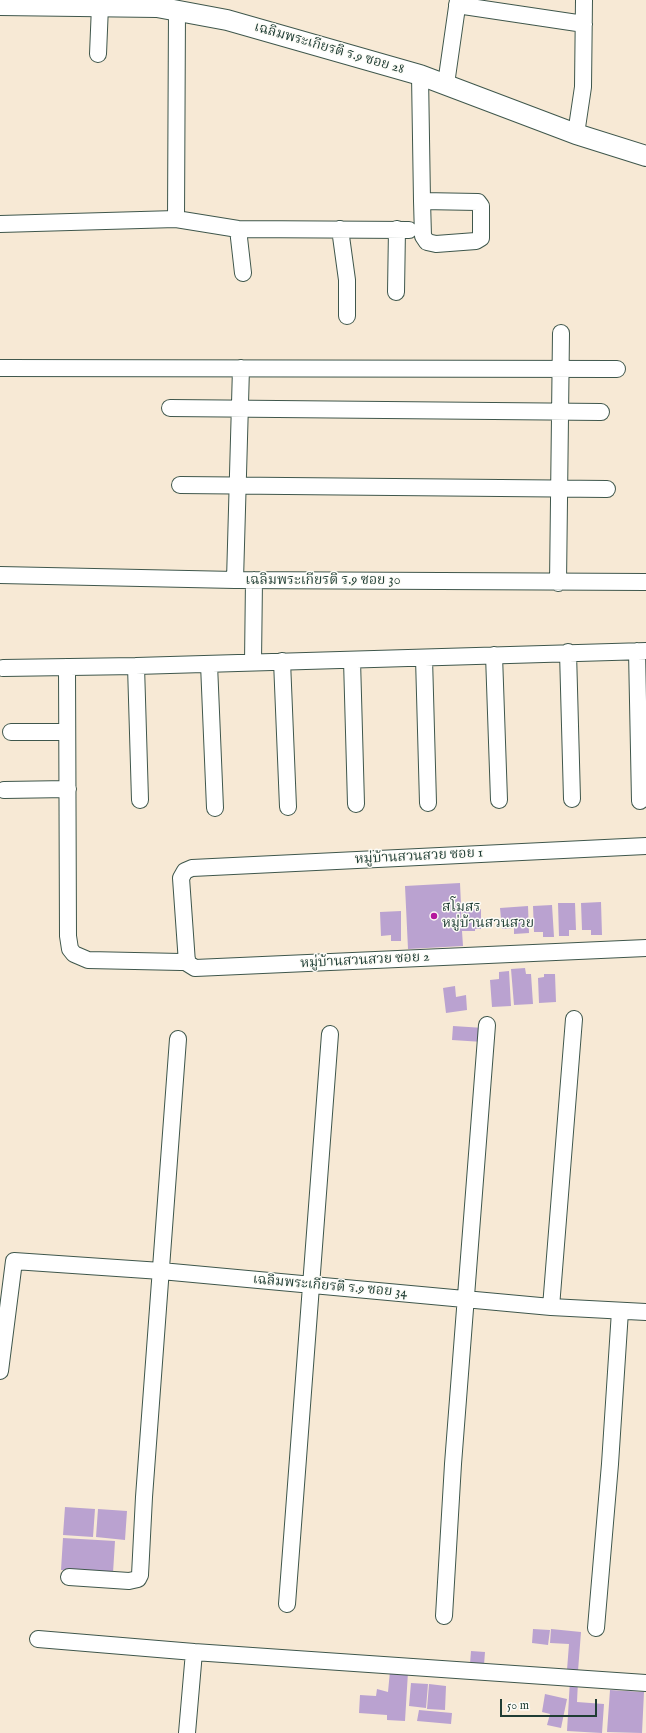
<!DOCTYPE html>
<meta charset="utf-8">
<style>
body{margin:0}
#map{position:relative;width:646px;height:1733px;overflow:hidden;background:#f7e9d5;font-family:"IM FELL English",serif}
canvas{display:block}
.scale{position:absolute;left:500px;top:1699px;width:97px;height:18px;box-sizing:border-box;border:2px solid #1f3d34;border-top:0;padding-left:5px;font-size:12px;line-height:14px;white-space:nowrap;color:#1f3d34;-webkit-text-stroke:3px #fdfcf7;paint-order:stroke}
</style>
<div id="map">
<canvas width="646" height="1733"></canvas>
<div class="scale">50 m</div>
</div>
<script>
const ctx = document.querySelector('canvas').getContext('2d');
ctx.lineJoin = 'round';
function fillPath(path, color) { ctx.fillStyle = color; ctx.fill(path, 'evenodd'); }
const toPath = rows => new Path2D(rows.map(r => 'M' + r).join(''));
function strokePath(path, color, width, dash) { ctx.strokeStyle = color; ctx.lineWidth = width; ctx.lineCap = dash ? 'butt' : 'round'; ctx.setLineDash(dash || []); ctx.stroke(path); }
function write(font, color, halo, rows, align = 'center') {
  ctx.font = font + ' "IM FELL English","Noto Serif Thai",serif'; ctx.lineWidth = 3; ctx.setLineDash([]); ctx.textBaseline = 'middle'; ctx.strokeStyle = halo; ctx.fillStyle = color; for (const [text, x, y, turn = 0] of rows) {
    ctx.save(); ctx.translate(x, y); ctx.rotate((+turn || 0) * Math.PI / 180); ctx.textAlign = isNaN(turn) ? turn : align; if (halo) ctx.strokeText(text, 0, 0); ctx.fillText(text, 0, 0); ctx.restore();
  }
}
fillPath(toPath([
 [460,883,462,928,462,909,481,909,481,929,475,929,475,931,462,931,463,946,408,949,405,886],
 [601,902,602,935,591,935,591,930,582,930,581,903],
 [558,903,575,903,576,930,569,930,569,936,559,936],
 [552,905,554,937,543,937,543,932,534,932,533,906],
 [528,906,529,933,514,934,514,928,502,929,500,908],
 [401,911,401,941,391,941,391,935,381,936,380,912],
 [525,968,526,974,531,974,533,1004,514,1005,511,969],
 [509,971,511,1006,492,1007,490,980,499,979,499,972],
 [544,974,555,974,556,1002,539,1003,538,978,544,977],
 [455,986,456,997,466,995,467,1010,446,1013,443,988],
 [453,1026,484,1028,483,1042,452,1040],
 [65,1507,95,1509,93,1537,63,1535],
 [98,1509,127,1511,125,1540,96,1537],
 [63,1538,115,1541,113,1573,61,1570],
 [533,1629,550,1630,548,1645,532,1643],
 [551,1629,581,1632,578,1671,567,1670,569,1644,550,1643],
 [471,1651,485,1652,484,1665,470,1664],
 [390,1671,408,1672,405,1721,387,1720,387,1715,359,1713,360,1695,376,1696,377,1689,388,1692],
 [570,1680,578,1681,577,1702,604,1704,602,1733,567,1731],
 [411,1683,428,1684,426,1708,409,1706],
 [429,1684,446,1686,445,1710,427,1709],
 [610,1690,644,1692,642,1733,607,1732],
 [545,1694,567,1699,561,1728,547,1725,550,1714,542,1712],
 [419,1710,452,1713,451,1724,417,1721]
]), '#baa2d0');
const minor = toPath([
 [457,5,584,24],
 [98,54,100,6],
 [420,75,422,201,423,236,427,242,436,244,476,241,481,238,481,206,478,202,422,201],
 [446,84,458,0],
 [576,134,583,87,584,0],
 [176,219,177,10],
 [0,224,176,219,238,229,409,230],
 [238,229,243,273],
 [340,229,347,280,347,316],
 [396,292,397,229],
 [0,368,617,369],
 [170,408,601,412],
 [180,485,607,489],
 [0,575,235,580,646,582],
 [235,580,241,368],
 [558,583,561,333],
 [637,651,640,801],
 [568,652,572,799],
 [494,655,499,800],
 [424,658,428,803],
 [352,660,356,804],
 [282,661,288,807],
 [253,662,254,580],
 [209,664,215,808],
 [136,666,140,800],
 [67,667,68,936,70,949,74,954,88,960,181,962,187,959],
 [3,668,136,666,646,651],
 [11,732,67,732],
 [4,790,68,789],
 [646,846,192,868,185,871,181,878,187,963,195,968,646,948],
 [551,1307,574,1019],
 [0,1371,14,1261,161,1271,551,1307,646,1312],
 [69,1577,129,1581,138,1579,140,1575,144,1497,178,1039],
 [287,1604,330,1034],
 [444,1616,453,1464,487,1025],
 [596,1628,610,1464,620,1311],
 [38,1639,194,1652,646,1683],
 [187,1733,194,1652]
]);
const major = toPath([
 [0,5,157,7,227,20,420,75,576,134,646,156]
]);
strokePath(minor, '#3f574c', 18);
strokePath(major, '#3f574c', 22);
strokePath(minor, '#fff', 16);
strokePath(major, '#fff', 20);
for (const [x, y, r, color] of [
 [434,916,4,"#b5179e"]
]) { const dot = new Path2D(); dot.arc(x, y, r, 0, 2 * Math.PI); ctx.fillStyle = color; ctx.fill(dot); strokePath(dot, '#fdfcf7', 1.5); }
write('14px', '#1f3d34', '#fdfcf7', [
 ["เฉลิมพระเกียรติ ร.9 ซอย 28",329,49,16],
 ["เฉลิมพระเกียรติ ร.9 ซอย 30",323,581],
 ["หมู่บ้านสวนสวย ซอย 1",419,857,-3],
 ["หมู่บ้านสวนสวย ซอย 2",365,961,-3],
 ["เฉลิมพระเกียรติ ร.9 ซอย 34",330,1287,5]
]);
write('14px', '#1f3d34', '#fdfcf7', [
 ["สโมสร",442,908],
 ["หมู่บ้านสวนสวย",442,924]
], 'left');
</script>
